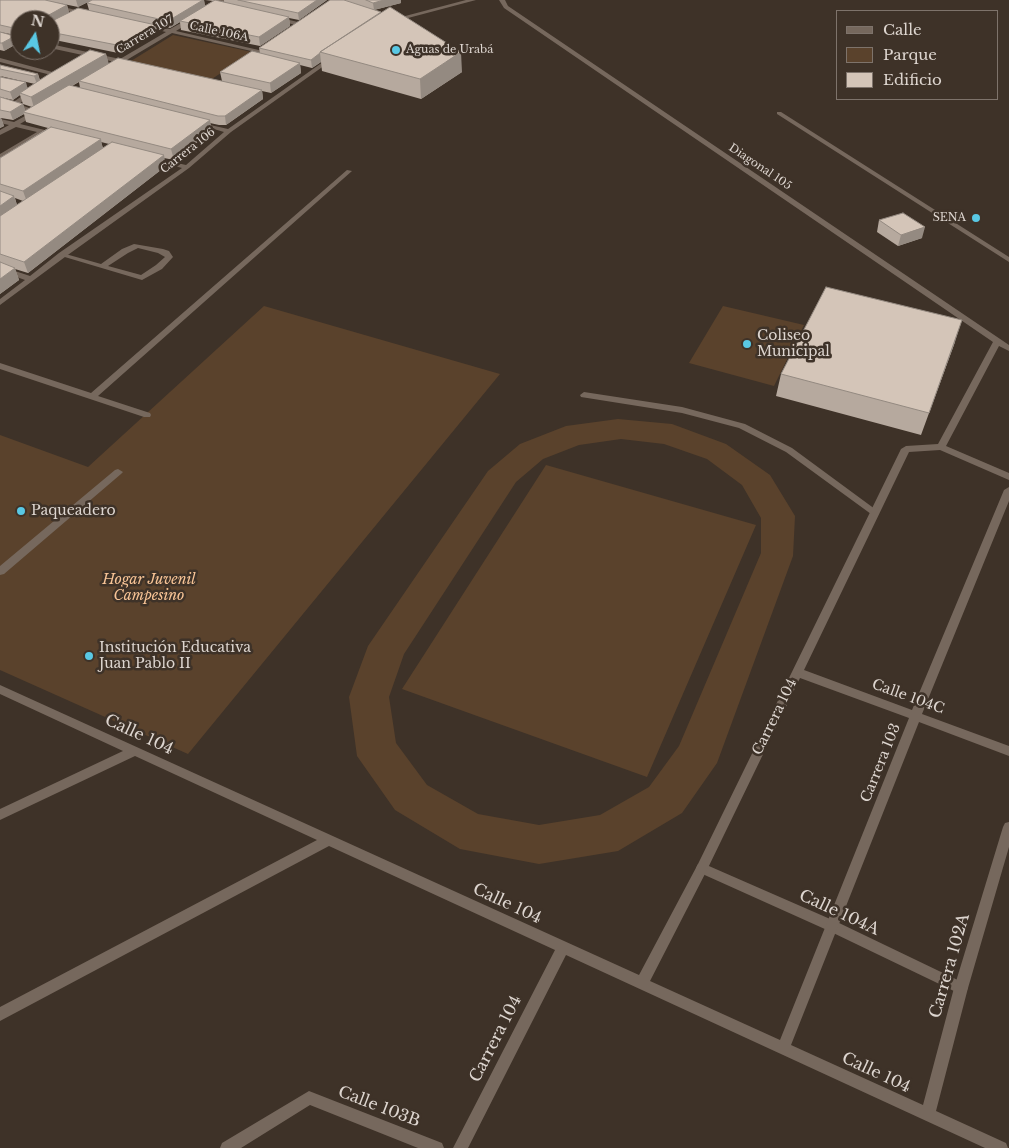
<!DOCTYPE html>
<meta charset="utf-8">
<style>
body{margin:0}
#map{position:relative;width:1009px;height:1148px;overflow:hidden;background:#3e3228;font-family:"Libre Baskerville",serif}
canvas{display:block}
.legend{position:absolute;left:836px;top:10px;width:162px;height:90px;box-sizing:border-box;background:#3e3228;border:1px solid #7e736b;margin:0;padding:6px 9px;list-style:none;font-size:15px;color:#ddd5cf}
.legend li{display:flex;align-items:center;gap:10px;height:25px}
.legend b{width:25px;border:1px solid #7e736b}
.north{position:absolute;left:10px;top:10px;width:50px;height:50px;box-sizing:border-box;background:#3e3228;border:1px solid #7e736b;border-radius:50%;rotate:11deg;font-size:14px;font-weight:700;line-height:20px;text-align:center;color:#ddd5cf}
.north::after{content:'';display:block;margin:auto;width:18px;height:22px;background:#59c8e4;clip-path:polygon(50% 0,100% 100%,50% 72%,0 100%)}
</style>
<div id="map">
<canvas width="1009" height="1148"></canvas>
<ul class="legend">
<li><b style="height:6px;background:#76685d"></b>Calle</li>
<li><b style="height:14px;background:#5a422c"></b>Parque</li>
<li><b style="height:14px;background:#d4c5b8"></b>Edificio</li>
</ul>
<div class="north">N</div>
</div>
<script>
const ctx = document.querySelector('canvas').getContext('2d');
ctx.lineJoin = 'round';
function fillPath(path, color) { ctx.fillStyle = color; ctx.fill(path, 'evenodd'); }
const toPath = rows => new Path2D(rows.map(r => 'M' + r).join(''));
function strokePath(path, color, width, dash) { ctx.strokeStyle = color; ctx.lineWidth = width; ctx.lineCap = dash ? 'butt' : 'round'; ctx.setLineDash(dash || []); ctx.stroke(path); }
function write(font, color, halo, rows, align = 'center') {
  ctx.font = font + ' "Libre Baskerville",serif'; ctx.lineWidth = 5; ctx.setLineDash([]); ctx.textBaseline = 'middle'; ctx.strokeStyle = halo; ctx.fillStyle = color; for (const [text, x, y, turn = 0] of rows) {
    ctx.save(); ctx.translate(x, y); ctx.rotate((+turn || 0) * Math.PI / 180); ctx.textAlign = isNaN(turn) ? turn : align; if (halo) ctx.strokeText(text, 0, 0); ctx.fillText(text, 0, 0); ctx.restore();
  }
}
fillPath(toPath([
 [173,35,252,52,212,79,131,61],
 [264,306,500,374,188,754,0,670,0,435,88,467],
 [723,306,804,325,774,386,689,363],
 [618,419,672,424,726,444,770,475,795,516,793,556,717,763,682,813,618,851,539,864,460,849,395,810,357,756,349,697,368,646,488,471,520,444,566,426],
 [621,439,664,444,707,459,742,485,761,518,761,553,679,746,649,787,600,815,539,825,478,814,427,785,396,743,389,697,404,654,516,482,543,459,579,445],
 [546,465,756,525,647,777,402,689]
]), '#5a422c');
fillPath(toPath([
 [0,58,56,73,57,78,50,82,46,82,46,80,51,77,51,75,0,62,0,58],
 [32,89,34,90,34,92,19,104,37,111,37,113,33,113,12,105,12,103,32,89],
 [777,112,781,112,1009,257,1009,262,777,114,777,112],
 [347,170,352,171,98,396,150,413,151,415,150,417,144,417,0,369,0,363,91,393,347,170],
 [134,244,163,249,169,251,173,257,162,269,142,280,58,255,62,253,101,264,122,249,134,244],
 [138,248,158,253,165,257,156,265,141,275,108,266,128,253,138,248],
 [584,392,682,407,745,424,792,448,879,512,874,515,871,514,786,452,739,428,682,413,581,397,580,395,584,392],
 [118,469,123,472,121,474,4,574,0,575,0,566,115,470,118,469],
 [702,863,837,922,966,984,968,988,966,992,961,994,956,992,827,930,698,872,696,868,698,864,702,863]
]), '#76685d');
fillPath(toPath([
 [25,0,35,0,88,13,85,15,25,0],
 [220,0,227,0,211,9,206,8,220,0],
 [466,0,476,0,393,22,390,20,466,0],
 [499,0,505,0,508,6,1009,345,1009,351,999,346,946,446,1009,473,1009,480,940,450,909,452,804,670,912,710,1004,490,1009,487,1009,501,922,714,1009,746,1009,756,919,722,791,1045,923,1105,954,988,1003,827,1005,823,1009,822,1009,847,968,988,936,1111,1006,1143,1008,1148,985,1148,566,955,468,1148,453,1148,555,950,329,846,0,1021,0,1007,317,840,135,756,0,820,0,809,123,751,0,694,0,685,639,975,698,864,901,449,906,446,938,444,993,342,504,8,499,0],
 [800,678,909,718,780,1040,650,981,706,872,800,678],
 [277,17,302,23,303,24,300,26,275,20,274,19,277,17],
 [190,18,192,19,192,21,176,31,263,51,260,53,172,33,125,61,125,63,113,68,110,66,115,62,50,48,50,44,120,59,166,32,141,26,141,24,170,29,190,18],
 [0,33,20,38,20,42,0,37,0,33],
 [330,57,335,58,231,132,189,168,65,257,0,305,0,299,25,280,0,271,0,266,30,276,59,253,182,168,150,159,150,157,186,165,224,132,197,124,197,122,228,129,330,57],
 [36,110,39,112,38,113,20,124,57,133,57,135,43,133,0,159,0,154,37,132,16,127,0,135,0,130,9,125,0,123,0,119,14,122,36,110],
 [309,1091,442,1143,444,1148,418,1148,310,1105,241,1148,220,1148,222,1143,309,1091]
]), '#76685d');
fillPath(toPath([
 [0,0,92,0,78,7,49,1,67,5,69,13,89,10,87,3,92,0,204,0,205,6,213,1,205,0,216,0,224,2,224,0,327,0,299,20,289,18,290,26,260,46,181,30,180,22,170,28,156,25,157,32,123,54,50,39,50,20,20,20,20,36,0,32],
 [345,0,401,0,401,3,374,10,462,72,421,99,322,71,321,62,312,68,300,65,301,73,271,93,262,91,263,99,226,125,219,125,210,123,212,131,174,160,164,158,166,166,28,273,15,269,19,280,0,294,0,158,48,128,26,122,24,114,13,120,1,118,4,126,0,128,0,97,23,104,25,111,32,107,23,104,20,95,13,100,0,97,0,76,28,88,35,84,0,76,0,65,38,74,40,80,106,54,108,63,222,81,220,72,260,53,259,48],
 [79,82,80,88,72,86],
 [101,142,109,144,103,148],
 [15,198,23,201,17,205],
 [0,32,18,43,4,51,0,50],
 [879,220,922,238,898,246,877,232],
 [955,342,921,435,776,396,781,374]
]), '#b6a99e');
fillPath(toPath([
 [76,0,92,0,78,7],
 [203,0,204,0,205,7,180,21,180,22,170,28,168,21],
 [317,0,327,0,299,20,298,13],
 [384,0,401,0,401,3,374,10,373,3],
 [67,5,69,13,50,23,50,20,47,20,47,16],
 [289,17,290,26,260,46,259,37],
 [156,25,157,32,123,54,122,46],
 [15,36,18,43,4,51,2,43],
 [461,52,462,72,421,99,420,79],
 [320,53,321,62,312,68,311,60],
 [106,54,109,64,34,108,31,97],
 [300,63,301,73,271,93,270,83],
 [38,74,40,82,37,84,34,76],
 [26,82,28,90,20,93,20,95,13,100,10,92],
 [262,90,263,99,226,125,225,116],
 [23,104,26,112,23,112,24,114,13,120,10,112],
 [0,118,1,118,4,126,0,128],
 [210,120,212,131,174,160,171,149],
 [101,139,103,150,27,202,23,191],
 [164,155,166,166,28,273,24,262],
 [14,196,18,208,0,221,0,206],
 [925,227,922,238,898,246,901,235],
 [15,268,19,280,0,294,0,279],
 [962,320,955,342,921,435,929,413]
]), '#948a81');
const building = toPath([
 [0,0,45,0,67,5,47,16,47,20,20,20,20,33,18,29,0,25,0,0],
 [92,0,203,0,168,21,87,3,92,0],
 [215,0,289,17,259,37,180,21,215,0],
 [238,0,317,0,298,13,238,0],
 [330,0,344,0,381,12,320,52,320,53,311,60,259,48,330,0],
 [366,0,384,0,373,3,366,0],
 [390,7,461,52,420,79,320,52,390,7],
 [78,8,156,25,122,46,50,32,50,22,78,8],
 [0,32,15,36,2,43,0,43,0,32],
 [90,50,106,54,31,97,20,93,49,74,90,50],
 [252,51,300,63,270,83,220,72,252,51],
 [118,58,262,90,225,116,218,116,79,81,118,58],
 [0,65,38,74,34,76,0,69,0,65],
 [0,77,26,82,10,92,0,89,0,77],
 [69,85,210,120,171,149,23,112,69,85],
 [0,97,23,104,10,112,0,110,0,97],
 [51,127,101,139,23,191,0,184,0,158,51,127],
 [112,142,164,155,24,262,0,254,0,216,112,142],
 [0,191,14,196,0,206,0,191],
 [903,213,925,227,901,235,879,220,903,213],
 [0,262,15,268,0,279,0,262],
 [826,287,962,320,929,413,781,374,826,287]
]);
fillPath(building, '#d4c5b8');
strokePath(building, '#948a81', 1);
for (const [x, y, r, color] of [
 [396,50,5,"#59c8e4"],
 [976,218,5,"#59c8e4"],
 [747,344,5,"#59c8e4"],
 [21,511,5,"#59c8e4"],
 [89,656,5,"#59c8e4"]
]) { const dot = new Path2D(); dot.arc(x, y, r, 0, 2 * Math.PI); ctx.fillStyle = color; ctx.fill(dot); strokePath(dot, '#3e3228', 2); }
write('11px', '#ddd5cf', '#3e3228', [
 ["Calle 106A",219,32,12],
 ["Carrera 107",145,35,-31],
 ["Carrera 106",188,151,-38],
 ["Diagonal 105",760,167,34]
]);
write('11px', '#ddd5cf', '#3e3228', [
 ["Aguas de Urabá",406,50],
 ["SENA",966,218,"right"]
], 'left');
write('14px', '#ddd5cf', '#3e3228', [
 ["Coliseo",757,336],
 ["Municipal",757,352],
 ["Paqueadero",31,511],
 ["Institución Educativa",99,648],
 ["Juan Pablo II",99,664]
], 'left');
write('italic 14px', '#f8c496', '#3e3228', [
 ["Hogar Juvenil",149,580],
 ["Campesino",149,596]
]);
write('14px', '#ddd5cf', '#3e3228', [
 ["Calle 104C",908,697,20],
 ["Carrera 104",775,717,-64],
 ["Carrera 103",881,763,-68]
]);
write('16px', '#ddd5cf', '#3e3228', [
 ["Calle 104",139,735,25],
 ["Calle 104",507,904,25],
 ["Calle 104A",839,913,25],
 ["Carrera 102A",950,966,-74],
 ["Carrera 104",496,1039,-63],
 ["Calle 104",876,1073,25],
 ["Calle 103B",379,1107,21]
]);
</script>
